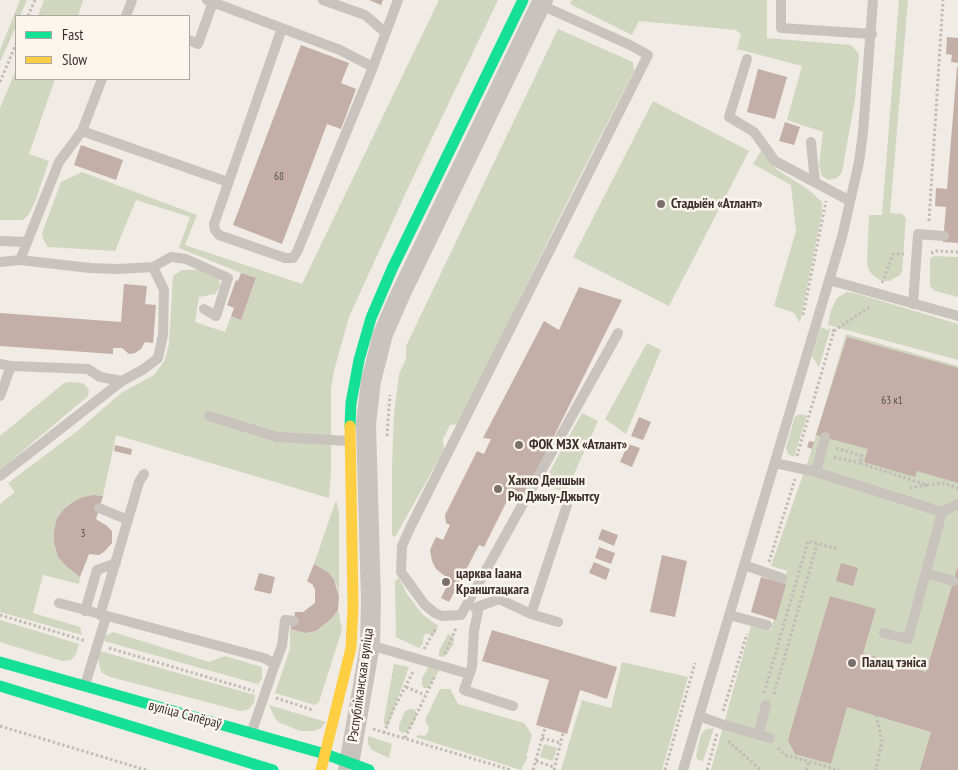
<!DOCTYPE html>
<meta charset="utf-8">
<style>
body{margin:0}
#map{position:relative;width:958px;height:770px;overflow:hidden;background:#f0ebe5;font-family:"PT Sans Narrow",sans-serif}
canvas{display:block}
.legend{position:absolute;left:15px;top:15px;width:175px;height:65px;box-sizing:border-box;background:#fbf5ee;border:1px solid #aea6a0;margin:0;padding:6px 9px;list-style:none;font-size:15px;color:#3b302b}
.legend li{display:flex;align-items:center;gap:10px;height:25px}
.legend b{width:25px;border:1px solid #aea6a0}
</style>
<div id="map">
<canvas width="958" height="770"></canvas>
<ul class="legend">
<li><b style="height:6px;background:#16e098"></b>Fast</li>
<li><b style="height:6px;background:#ffcf43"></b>Slow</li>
</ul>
</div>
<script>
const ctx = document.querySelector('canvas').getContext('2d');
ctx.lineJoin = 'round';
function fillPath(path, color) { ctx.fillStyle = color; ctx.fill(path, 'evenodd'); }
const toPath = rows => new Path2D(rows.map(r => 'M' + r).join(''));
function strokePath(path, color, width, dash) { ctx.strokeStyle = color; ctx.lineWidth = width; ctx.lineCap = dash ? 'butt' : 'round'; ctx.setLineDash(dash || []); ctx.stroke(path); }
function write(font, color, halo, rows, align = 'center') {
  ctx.font = font + ' "PT Sans Narrow",sans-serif'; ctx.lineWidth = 5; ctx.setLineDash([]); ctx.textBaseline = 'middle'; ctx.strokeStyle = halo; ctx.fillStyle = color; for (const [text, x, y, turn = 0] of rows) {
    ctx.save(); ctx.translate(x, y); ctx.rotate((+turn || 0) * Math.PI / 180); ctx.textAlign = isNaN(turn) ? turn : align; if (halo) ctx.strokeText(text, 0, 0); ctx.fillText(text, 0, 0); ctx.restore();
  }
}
fillPath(toPath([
 [20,0,27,0,20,16,16,16,16,26,0,62,0,50],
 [44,0,83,0,78,16,38,16],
 [439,0,498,0,408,188,349,317,334,371,331,389,331,474,329,498,116,435,103,496,93,495,83,497,73,502,64,509,57,518,54,531,54,543,58,557,67,567,80,577,79,584,43,575,33,613,80,627,82,635,0,612,0,504,15,492,8,483,76,432,121,393,154,375,165,360,169,344,173,276,182,270,200,270,219,278,220,287,215,294,199,297,195,322,225,332,231,316,241,319,256,279,179,248,190,217,136,200,115,251,48,247,43,239,42,233,61,182,82,172,197,215,185,245,302,284],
 [572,0,767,0,767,38,851,45,859,54,855,100,842,172,837,178,828,180,822,176,819,165,823,132,787,120,802,66,737,49,741,35,736,30,639,21,632,35,570,4],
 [899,0,908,0,890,213,902,214,906,218,902,271,900,275,889,281,882,281,875,277,870,272,867,264,869,215,882,215],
 [558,29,633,62,634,71,575,186,458,424,450,425,443,439,444,450,395,537,392,535,392,467,394,415,399,374,406,359,406,346],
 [16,70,16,79,55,79,29,154,49,161,35,202,29,214,23,220,0,220,0,108],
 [653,101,749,151,669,306,573,257],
 [762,149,776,169,809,190,822,202,822,212,800,323,794,313,774,306,796,231,791,185,753,164],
 [934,256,958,257,958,297,935,291,930,286,930,259],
 [847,292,858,294,958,324,958,360,828,325,831,310,837,298],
 [821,327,830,331,819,367,812,356],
 [846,334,958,366,958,770,711,770,751,626,771,630,787,571,771,566,810,455],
 [647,343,661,350,626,434,605,419],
 [69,382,83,383,89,390,88,396,0,470,0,436,64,383],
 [582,413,598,421,565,494,544,482],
 [801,414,807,416,794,457,788,454,786,448,795,416],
 [336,500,339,512,339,596,337,586,329,573,314,564],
 [399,578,407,594,423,615,438,626,435,634,425,634,423,639,423,644,419,648,396,637,395,581],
 [338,610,342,630,319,702,315,705,275,693,290,649,290,629,306,633,316,631,331,619],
 [0,620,79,644,76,654,71,660,62,661,0,642],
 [113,632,209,662,225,656,262,667,262,679,258,684,254,683,104,641,105,636],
 [448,634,453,637,454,640,453,645,446,655,443,657,439,656,439,651],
 [100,651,255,695,254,703,249,709,241,711,110,677,101,672,98,658],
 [622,662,688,677,662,770,561,770,582,700,611,708],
 [394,664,409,667,388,726,384,724,384,719],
 [429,666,439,666,439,671,428,688,424,688,422,685,422,678],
 [440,689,450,689,458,704,524,723,532,735,526,756,528,757,521,770,416,737,418,735,425,736,428,732,429,728,425,720],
 [269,705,326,722,321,728,314,731,300,731,278,722,274,716],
 [410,709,414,709,416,712,416,718,408,731,403,733,399,731,399,725,405,711],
 [714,728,703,761,698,760,696,756,701,734,706,729],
 [368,736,392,744,389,758,372,750,368,744],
 [544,744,557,748,553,761,540,757]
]), '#d1d6bf');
fillPath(toPath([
 [369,0,383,0,381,5],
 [947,37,958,38,958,63,951,62,952,55,946,54],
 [301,45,349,63,341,83,356,89,341,129,327,124,282,244,233,225],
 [957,67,958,67,958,243,943,242,946,207,935,206,936,188,947,189],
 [758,69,787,77,775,119,747,112],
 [785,122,800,127,794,145,779,141],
 [81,145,123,160,116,180,74,165],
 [241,273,256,278,241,320,231,316,234,308,227,305,236,280,238,281],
 [124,284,147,286,145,304,156,305,153,343,145,342,141,349,135,353,129,354,122,348,113,348,113,354,0,346,0,313,121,322],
 [579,287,622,300,524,496,512,491,484,547,479,545,449,602,441,598,450,580,436,569,432,561,430,550,436,537,443,540,450,525,446,523,445,515,477,451,484,454,491,439,483,438,544,321,559,330],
 [847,337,958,368,958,483,917,471,915,477,864,462,868,449,816,435],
 [639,417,651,422,643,440,631,436],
 [809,441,814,442,812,449,807,447],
 [628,444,640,448,632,467,620,462],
 [115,445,132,449,131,455,114,451],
 [93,495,103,496,96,519,107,526,112,531,112,543,104,552,99,555,89,554,80,577,67,567,58,557,54,543,54,531,57,518,64,509,73,502,83,497],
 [602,529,618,535,614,546,598,539],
 [599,547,615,553,611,564,595,558],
 [662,555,687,561,675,617,650,612],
 [594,562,610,569,606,580,589,573],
 [841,563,858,568,853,586,836,581],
 [314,564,329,573,334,580,339,596,338,610,331,619,316,631,306,633,290,629,294,621,295,612,303,612,315,603,315,590,313,585,307,581],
 [958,566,958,770,920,770,931,732,847,707,831,764,795,754,788,740,830,596,876,609,863,653,926,672],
 [259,573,275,577,271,594,254,590],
 [761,577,786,584,776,620,751,612],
 [492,630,617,667,607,699,580,690,567,734,536,725,549,680,482,661]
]), '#c3afa7');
strokePath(toPath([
 [28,16,35,0],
 [0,82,16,44],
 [929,221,943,0],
 [931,253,936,251,958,252],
 [882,283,893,254,904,254],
 [803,315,826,201],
 [834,331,871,306],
 [387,436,390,395],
 [836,448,862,456,860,463,927,485,910,488],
 [797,456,834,331,829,329],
 [834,457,860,463],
 [927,485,943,483,958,488],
 [769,562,795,479],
 [0,615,86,641],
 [109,648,254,691],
 [424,649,436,628],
 [445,654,456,628],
 [406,687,425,695],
 [764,693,808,541,838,549],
 [774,694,817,544],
 [276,698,313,710],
 [723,711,747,634],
 [876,715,882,741,876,770],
 [0,726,146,770],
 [373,729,511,770],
 [384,733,393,710,414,670],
 [405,738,435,676],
 [542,738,561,743],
 [728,741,761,770],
 [778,748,785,755,839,770],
 [536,761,554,767],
 [533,770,545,728],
 [554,770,563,733],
 [665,770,695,663],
 [707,770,717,734],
 [806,770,809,761]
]), '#c2bbb6', 3, [2.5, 2.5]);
strokePath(toPath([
 [207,0,340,50,373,67],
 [323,0,365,15,386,33],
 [781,0,781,28,872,34],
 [541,5,630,45,648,55,411,526,402,546,401,572,425,605,435,613,442,616,461,615,618,333],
 [126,16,132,0],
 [282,28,214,224,215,230,219,235,285,258,293,258,297,252,373,67,398,0],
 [189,40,198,44,213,2],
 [747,59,729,117,754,132,775,161,850,201],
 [82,131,228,182],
 [811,142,815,182],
 [0,241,27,242],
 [20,260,59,162,82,131,102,79],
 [0,262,20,260,90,268,118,269,153,267,164,290,163,335,158,358,144,369,122,381,100,377,88,369,11,366,0,396],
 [153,267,171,257,186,259,228,278,216,316,204,309],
 [829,280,958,316],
 [913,304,918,234,944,236],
 [0,364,11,366],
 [209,416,277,437,348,441],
 [775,463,816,472,942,512,958,504],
 [816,472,825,437],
 [0,476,122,381],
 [99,508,128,520],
 [744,565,782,578],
 [926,573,953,581],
 [59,603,264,658,275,664,282,646,285,620,294,621],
 [479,606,474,631,472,667,464,690,513,706],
 [475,608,499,599,531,614,558,622],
 [85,611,97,570,116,563],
 [531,614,567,505],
 [100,615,139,482,144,474],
 [729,615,767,625],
 [884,633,908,639,942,512],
 [370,645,469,674],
 [85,685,106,617],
 [699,716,724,725,770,738],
 [251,734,275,664],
 [758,735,766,705],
 [683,770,842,237,859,162,863,132,873,0]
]), '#c9c3be', 10);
strokePath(toPath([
 [348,770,370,645,371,601,366,424,371,381,383,334,401,293,543,0]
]), '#c9c3be', 20);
strokePath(toPath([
 [350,426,351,403,359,360,371,318,392,269,523,0],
 [0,662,325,754,369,770],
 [0,686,273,770]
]), '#16e098', 11);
strokePath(toPath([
 [321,770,351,648,353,607,350,426]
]), '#ffcf43', 11);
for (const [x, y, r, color] of [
 [661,204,5,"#7a716c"],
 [519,445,5,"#7a716c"],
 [498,489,5,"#7a716c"],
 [446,582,5,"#7a716c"],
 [852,663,5,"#7a716c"]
]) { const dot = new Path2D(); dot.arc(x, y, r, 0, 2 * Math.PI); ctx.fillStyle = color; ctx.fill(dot); strokePath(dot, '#fbf5ee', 2); }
write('11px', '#5d504a', null, [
 ["68",279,177],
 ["63 к1",892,401],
 ["3",83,534]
]);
write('bold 14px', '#3b302b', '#fbf5ee', [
 ["Стадыён «Атлант»",671,204],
 ["ФОК МЗХ «Атлант»",529,445],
 ["Хакко Деншын",508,481],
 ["Рю Джыу-Джытсу",508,497],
 ["царква Іаана",456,574],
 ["Кранштацкага",456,590],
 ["Палац тэніса",862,663]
], 'left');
write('14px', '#3b302b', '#fbf5ee', [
 ["Рэспубліканская вуліца",361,685,-82],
 ["вуліца Сапёраў",185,715,15]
]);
</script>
